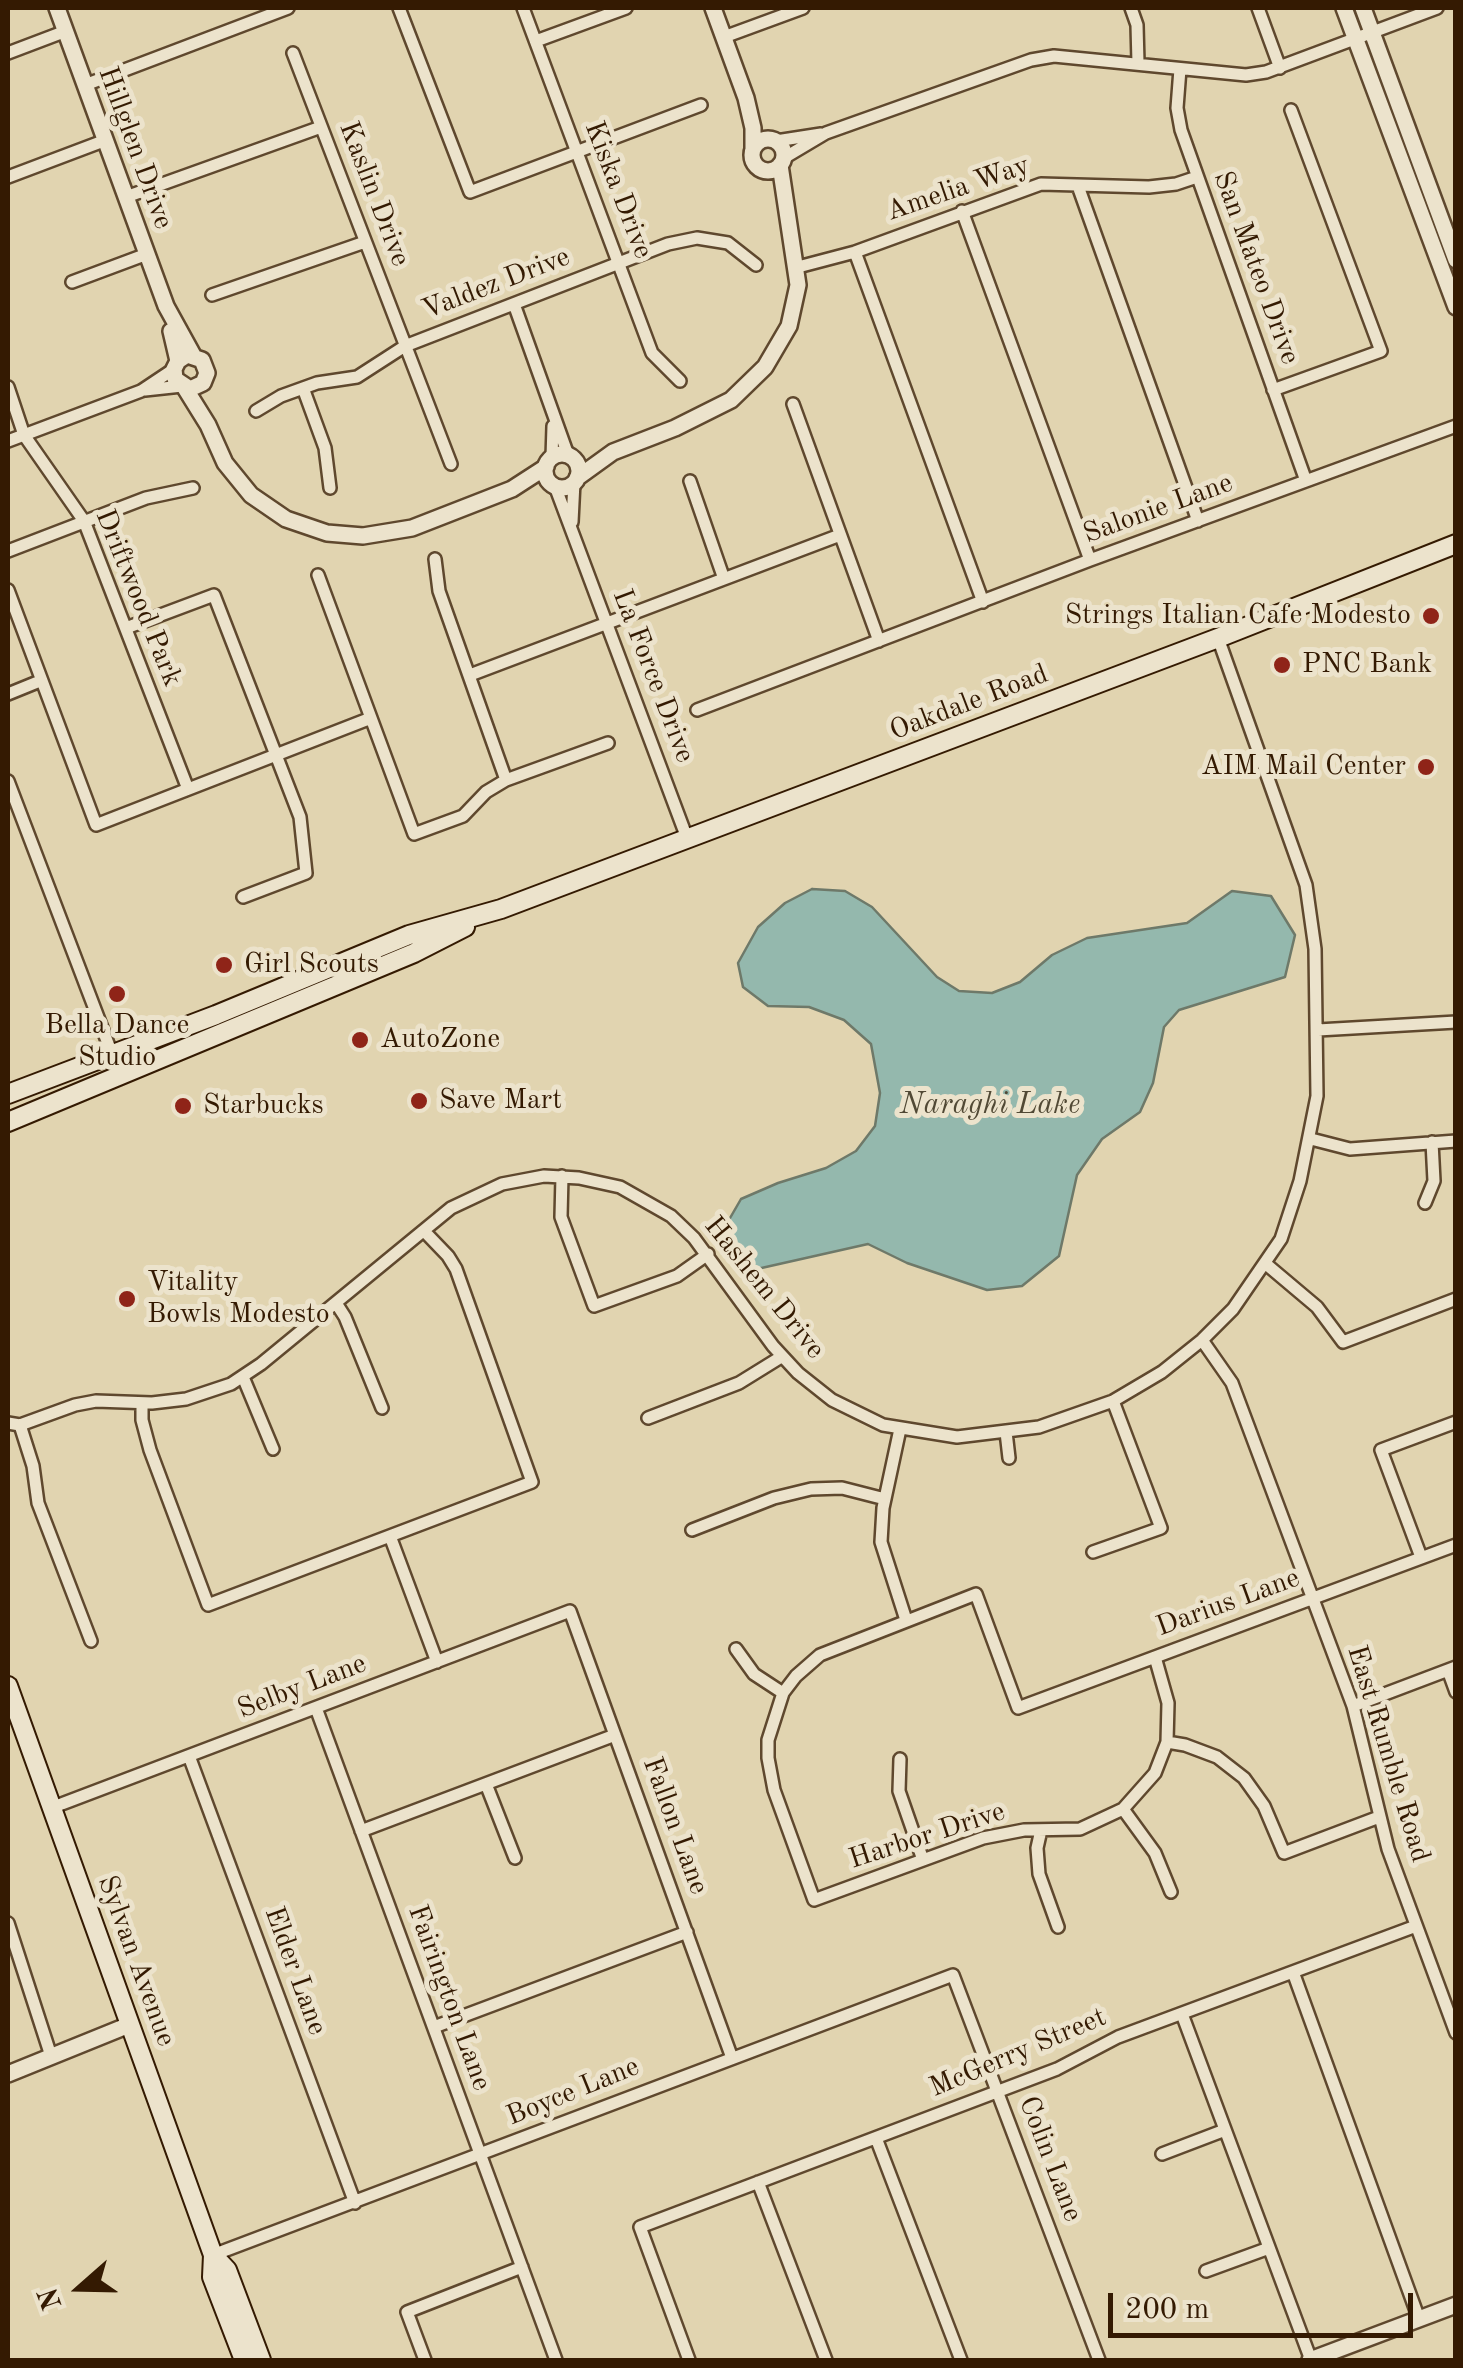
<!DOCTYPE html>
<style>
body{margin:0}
#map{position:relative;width:1463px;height:2368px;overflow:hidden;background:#e1d4b0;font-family:"Old Standard TT",serif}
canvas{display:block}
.frame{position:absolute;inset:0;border:10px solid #341a02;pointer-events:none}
.north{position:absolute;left:30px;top:2238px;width:100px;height:100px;-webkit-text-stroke:8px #ece3cc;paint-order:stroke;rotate:250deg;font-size:28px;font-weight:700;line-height:40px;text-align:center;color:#341a02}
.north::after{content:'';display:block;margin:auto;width:35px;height:45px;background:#341a02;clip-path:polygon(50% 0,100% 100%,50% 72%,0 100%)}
.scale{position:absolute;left:1108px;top:2293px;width:305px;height:45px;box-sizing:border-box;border:5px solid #341a02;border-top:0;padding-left:12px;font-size:30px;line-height:35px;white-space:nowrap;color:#341a02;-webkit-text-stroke:8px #ece3cc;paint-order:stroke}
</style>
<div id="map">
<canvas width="1463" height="2368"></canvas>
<div class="frame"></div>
<div class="north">N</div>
<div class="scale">200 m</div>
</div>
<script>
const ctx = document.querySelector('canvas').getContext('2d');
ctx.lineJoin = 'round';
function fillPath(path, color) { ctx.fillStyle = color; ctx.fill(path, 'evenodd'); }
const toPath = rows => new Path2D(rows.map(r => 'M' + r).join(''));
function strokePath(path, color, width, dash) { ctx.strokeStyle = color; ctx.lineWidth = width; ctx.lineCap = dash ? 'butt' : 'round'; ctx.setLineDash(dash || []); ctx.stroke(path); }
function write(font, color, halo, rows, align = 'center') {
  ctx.font = font + ' "Old Standard TT",serif'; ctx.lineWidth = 10; ctx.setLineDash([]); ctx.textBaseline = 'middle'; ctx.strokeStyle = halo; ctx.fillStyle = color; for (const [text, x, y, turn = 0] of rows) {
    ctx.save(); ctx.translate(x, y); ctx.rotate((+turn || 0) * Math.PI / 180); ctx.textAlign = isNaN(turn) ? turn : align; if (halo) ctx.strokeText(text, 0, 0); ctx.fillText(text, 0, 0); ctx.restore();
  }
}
const water = toPath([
 [812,889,845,891,872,907,937,977,959,991,992,993,1020,982,1052,955,1087,938,1187,923,1232,891,1271,896,1295,935,1285,977,1179,1010,1164,1027,1153,1083,1140,1112,1102,1139,1077,1175,1059,1256,1022,1286,987,1290,907,1263,868,1244,757,1269,736,1252,726,1225,741,1199,778,1183,826,1168,856,1151,875,1126,880,1093,871,1044,844,1020,809,1007,768,1006,743,987,738,963,758,927,785,903,812,889]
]);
fillPath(water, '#94b8ad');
strokePath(water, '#6e7969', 2.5);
const minor = toPath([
 [399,8,470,192,701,105],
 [523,8,652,353,680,381],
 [1131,8,1137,25,1138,63],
 [1258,8,1280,68],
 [724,37,803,8],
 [536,41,626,8],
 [8,53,66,31],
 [293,53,451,464],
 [1180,69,1177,108,1181,130,1306,481],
 [85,85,288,8],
 [776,141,821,134],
 [784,158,826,133,1031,60,1054,56,1246,75,1266,72,1437,8],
 [8,177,106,140],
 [1078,186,1198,521],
 [126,197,321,127],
 [962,211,1090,560],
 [855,252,983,602],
 [798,267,855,252,1041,184,1149,187,1176,184,1197,177],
 [72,282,147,254],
 [212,295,365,242],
 [514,304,568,455],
 [8,387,24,435,84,521,188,789],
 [303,388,325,448,330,488],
 [145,390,182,386],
 [1273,390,1381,351,1291,110],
 [793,404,879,641],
 [256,411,281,396,317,383,357,377,405,346,668,244,697,238,728,243,756,265],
 [8,441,141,391,174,369],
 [552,457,553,426],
 [690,481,724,579],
 [555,486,687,838],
 [572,522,574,482],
 [8,551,146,498,193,488],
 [435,559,439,591,506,780],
 [318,575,414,834,463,816,486,792,506,780,608,743],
 [8,590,96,825,371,718],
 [126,628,214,595,300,817,306,873,243,897],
 [470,675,840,535],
 [8,694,40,681],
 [697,710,1090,560,1456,426],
 [8,781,112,1054],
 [1318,1030,1456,1022],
 [1311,1139,1350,1149,1456,1141],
 [562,1176,561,1217,594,1306,677,1276,708,1254],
 [1425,1203,1434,1181,1432,1142],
 [1266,1264,1317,1307,1343,1342,1456,1299],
 [336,1303,345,1317,382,1408],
 [1202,1340,1232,1383,1353,1706,1388,1849,1456,2033],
 [243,1377,273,1449],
 [142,1403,142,1420,150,1450,208,1605,532,1482,456,1269,448,1256,424,1231],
 [648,1418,739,1383,781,1357],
 [8,1423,20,1425,75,1405,96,1401,152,1403,186,1399,231,1384,261,1364,451,1208,502,1184,544,1176,579,1178,620,1187,671,1216,694,1238,773,1346,798,1373,832,1400,883,1425,957,1437,1039,1427,1113,1401,1162,1372,1202,1340,1233,1309,1281,1239,1300,1181,1317,1096,1315,949,1306,885,1218,638],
 [20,1425,33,1466,38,1503,91,1641],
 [900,1429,883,1508,881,1542,906,1620],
 [1006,1432,1009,1458],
 [692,1530,774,1498,811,1489,842,1488,885,1499],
 [390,1536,437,1662],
 [1093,1552,1161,1528,1113,1401],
 [1421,1557,1381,1450,1456,1422],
 [736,1649,754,1674,783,1693],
 [1155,1657,1168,1703,1167,1742,1155,1773,1123,1809,1080,1829,1024,1830,983,1838,814,1900,774,1790,768,1758,768,1740,783,1693,796,1676,820,1655,976,1594,1018,1708,1456,1545],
 [1448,1670,1456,1692],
 [1353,1706,1456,1667],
 [316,1708,556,2360],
 [1167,1742,1185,1745,1217,1757,1244,1778,1264,1806,1284,1853,1379,1817],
 [189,1756,355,2203],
 [900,1759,899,1791,923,1860],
 [486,1784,515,1858],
 [51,1808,570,1611,732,2058],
 [1123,1809,1155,1853,1171,1892],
 [1041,1830,1037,1848,1039,1874,1058,1927],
 [361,1831,615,1735],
 [8,1923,51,2056],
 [1293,1972,1419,2319],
 [1182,2014,1311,2360],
 [434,2027,687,1932],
 [876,2138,961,2360],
 [1162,2154,1225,2130],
 [758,2182,826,2360],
 [213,2255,953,1975,1099,2360],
 [1206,2271,1269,2248],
 [425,2360,407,2312,522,2267],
 [689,2360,640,2227,1057,2069,1118,2037,1416,1926]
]);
const tertiary = toPath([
 [57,8,166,306,193,355],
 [713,8,746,98,753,128,753,149],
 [1344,8,1456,307],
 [1363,8,1456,260],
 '752 155a16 16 0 1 1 32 0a16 16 0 1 1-32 0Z',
 [171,331,178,361,174,369,175,379,190,389,203,383,207,373,202,360,187,355,178,361],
 [185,388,208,425,225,463,251,495,286,519,327,533,363,536,412,528,512,489,546,467],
 '545 471a17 17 0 1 1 34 0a17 17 0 1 1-34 0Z',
 [577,478,613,452,675,428,731,400,765,367,789,326,798,285,780,165],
 [8,2074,129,2025],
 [1310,2360,1456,2305]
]);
const secondary = toPath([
 [8,1094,216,1015,409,935,501,909,1218,638,1456,544],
 [8,1122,414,953,465,927],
 [8,1686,213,2255,212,2277,244,2360],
 [213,2255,227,2270,261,2360]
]);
strokePath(minor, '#5f482e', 16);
strokePath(tertiary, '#5f482e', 20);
strokePath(secondary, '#341a02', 22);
strokePath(minor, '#ece3cc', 11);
strokePath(tertiary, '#ece3cc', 15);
strokePath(secondary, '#ece3cc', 18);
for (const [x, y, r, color] of [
 [1431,616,10,"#8f2418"],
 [1282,665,10,"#8f2418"],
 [1426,767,10,"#8f2418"],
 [224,965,10,"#8f2418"],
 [117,994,10,"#8f2418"],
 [360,1040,10,"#8f2418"],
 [419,1101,10,"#8f2418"],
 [183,1106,10,"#8f2418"],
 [127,1299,10,"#8f2418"]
]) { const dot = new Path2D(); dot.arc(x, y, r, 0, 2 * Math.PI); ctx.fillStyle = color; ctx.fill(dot); strokePath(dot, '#ece3cc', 4); }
write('28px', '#341a02', '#ece3cc', [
 ["Hillglen Drive",135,148,70],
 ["Amelia Way",958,189,-19],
 ["Kiska Drive",618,190,69],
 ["Kaslin Drive",374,194,69],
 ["San Mateo Drive",1256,268,70],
 ["Valdez Drive",496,284,-21],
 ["Salonie Lane",1158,509,-20],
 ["Driftwood Park",138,598,68],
 ["La Force Drive",653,676,69],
 ["Oakdale Road",969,703,-21],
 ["Hashem Drive",764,1288,51],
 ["Darius Lane",1228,1603,-20],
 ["Selby Lane",302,1687,-21],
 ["East Rumble Road",1388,1754,73],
 ["Fallon Lane",675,1826,70],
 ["Harbor Drive",927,1836,-18],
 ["Sylvan Avenue",136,1961,70],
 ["Elder Lane",295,1971,70],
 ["Fairington Lane",449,1998,70],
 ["McGerry Street",1018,2053,-23],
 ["Boyce Lane",573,2092,-22],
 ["Colin Lane",1050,2159,69]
]);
write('28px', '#341a02', '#ece3cc', [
 ["Strings Italian Cafe Modesto",1411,616,"right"],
 ["PNC Bank",1302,665],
 ["AIM Mail Center",1406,767,"right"],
 ["Girl Scouts",244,965],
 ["Bella Dance",117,1026,"center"],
 ["Studio",117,1058,"center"],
 ["AutoZone",380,1040],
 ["Save Mart",439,1101],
 ["Starbucks",203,1106],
 ["Vitality",147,1283],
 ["Bowls Modesto",147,1315]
], 'left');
write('italic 30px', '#514935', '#ece3cc', [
 ["Naraghi Lake",990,1105]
]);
</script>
